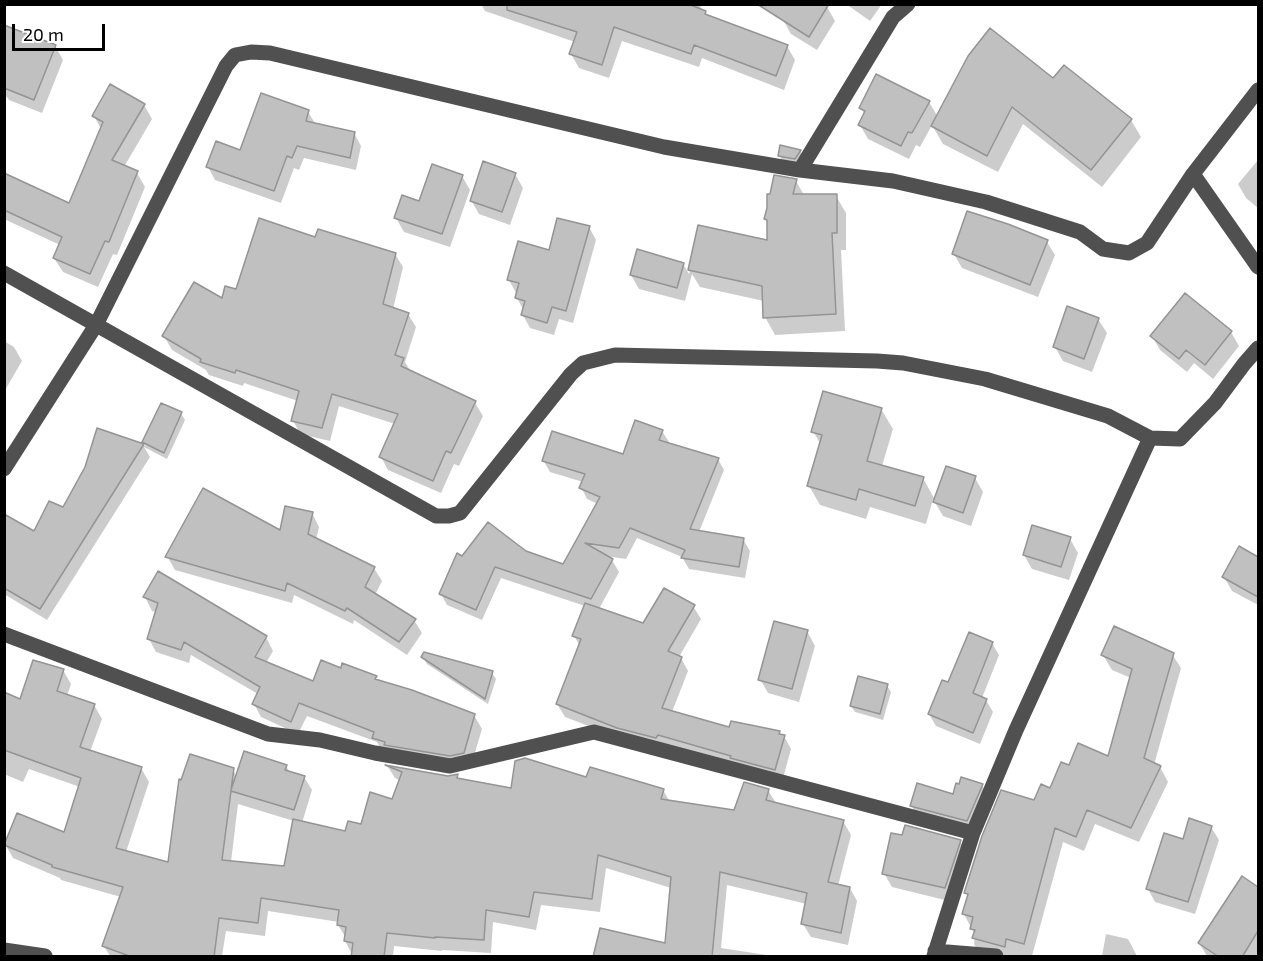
<!DOCTYPE html>
<style>
body{margin:0}
#map{position:relative;width:1263px;height:961px;overflow:hidden;background:#fff;font-family:"Exo 2",sans-serif}
canvas{display:block}
.frame{position:absolute;inset:0;border:6px solid #000;pointer-events:none}
.scale{position:absolute;left:12px;top:24px;width:93px;height:27px;box-sizing:border-box;border:3px solid #000;border-top:0;padding-left:8px;font-size:18px;line-height:21px;white-space:nowrap;color:#000;-webkit-text-stroke:4px #fff;paint-order:stroke}
</style>
<div id="map">
<canvas width="1263" height="961"></canvas>
<div class="frame"></div>
<div class="scale">20 m</div>
</div>
<script>
const ctx = document.querySelector('canvas').getContext('2d');
ctx.lineJoin = 'round';
function fillPath(path, color) { ctx.fillStyle = color; ctx.fill(path, 'evenodd'); }
const toPath = rows => new Path2D(rows.map(r => 'M' + r).join(''));
function strokePath(path, color, width, dash) { ctx.strokeStyle = color; ctx.lineWidth = width; ctx.lineCap = dash ? 'butt' : 'round'; ctx.setLineDash(dash || []); ctx.stroke(path); }
fillPath(toPath([
 [481,4,702,4,699,10,705,12,708,16,787,46,795,60,784,90,702,58,699,67,622,41,609,78,579,68,571,54,575,42,485,11],
 [823,4,827,7,835,21,817,50,791,34,783,20],
 [846,4,882,4,870,21],
 [55,46,63,60,42,113,9,100,7,97,4,95,4,87],
 [1054,80,1131,120,1141,137,1102,187,1023,124,998,172,943,144,932,125,920,147,916,145,909,159,868,139,860,125,865,115,861,108,929,102,938,117],
 [144,105,152,119,124,167,137,173,145,187,117,255,113,254,98,287,63,272,54,258,60,245,4,219,4,175,70,205,101,129,94,116],
 [308,112,316,125,354,133,361,146,356,170,304,158,299,170,294,168,281,203,215,180,208,167,241,152],
 [800,151,804,157,799,165,783,163,780,156],
 [1258,160,1258,208,1246,198,1238,184],
 [515,174,523,188,510,225,479,214,471,200],
 [462,176,470,190,450,247,404,232,396,218],
 [796,181,804,195,836,196,846,213,846,250,841,250,845,331,775,335,765,317,764,301,700,287,692,274,685,301,639,289,631,275,683,264,689,274,699,227,768,242,768,223,766,219],
 [589,227,596,240,573,323,559,319,554,335,530,328,523,315,524,311,517,298,518,293,516,293,509,280],
 [316,239,395,254,403,267,393,309,408,314,416,327,405,362,411,372,475,403,483,416,459,466,454,464,441,493,388,470,381,457,395,424,339,406,330,441,300,434,293,420,298,401,244,383,243,386,209,375,206,370,172,350,164,336,237,291],
 [1047,242,1055,255,1038,297,962,268,954,254],
 [1098,319,1107,333,1092,372,1063,361,1055,347],
 [1231,332,1239,346,1213,379,1194,363,1187,372,1160,350,1152,336],
 [4,341,14,347,22,361,4,392],
 [881,409,893,429,882,466,923,478,935,500,975,478,983,492,971,526,943,516,933,499,926,524,870,507,866,519,820,505,809,486,821,445,813,431],
 [181,414,185,420,167,459,144,447,150,457,47,620,4,594,4,517,35,533,63,509,86,467,98,430,146,446,144,442],
 [662,431,669,442,668,444,718,459,724,470,699,532,743,539,750,551,745,578,689,569,682,557,637,538,626,559,605,556,612,560,619,572,599,609,644,625,693,606,701,619,679,657,681,658,688,671,672,712,730,729,779,733,781,736,784,736,791,749,782,782,625,740,565,717,557,704,580,646,574,636,585,606,501,578,482,620,447,605,441,594,462,557,525,553,564,565,598,504,587,499,581,487,583,482,550,472,543,460,624,455],
 [312,513,319,527,316,540,374,568,382,581,375,595,414,620,422,633,407,655,354,620,353,624,294,595,292,603,175,570,167,556,281,532],
 [1070,539,1078,553,1069,580,1032,569,1024,555],
 [1239,548,1258,558,1258,605,1232,591,1224,577],
 [145,597,266,637,273,651,266,663,314,683,342,670,376,678,377,681,474,715,482,729,471,766,382,751,377,742,307,716,298,734,261,717,254,704,258,694,191,655,189,663,156,652,149,639,157,612,152,611],
 [807,631,815,646,799,702,768,693,760,679],
 [992,643,999,655,982,698,986,700,993,712,980,744,936,726,929,714,949,684],
 [1172,654,1181,668,1154,765,1160,767,1168,782,1139,842,1095,824,1084,851,1063,842,1032,956,981,956,974,944,975,935,964,914,969,898,966,893,1035,802,1051,790,1070,767,1109,758,1131,678,1112,670,1103,655],
 [423,657,492,673,496,679,488,704,427,664],
 [63,670,71,684,67,696,94,705,102,719,90,752,141,768,149,782,126,852,169,864,233,770,237,777,286,766,290,773,304,777,312,790,302,823,346,833,362,826,393,801,401,781,395,778,388,767,448,777,457,776,459,780,512,790,587,779,663,790,670,802,735,812,768,790,777,805,843,821,851,835,838,886,850,888,857,901,848,945,811,937,803,924,807,904,727,885,721,948,773,956,595,956,666,945,671,888,606,868,600,912,541,905,536,930,493,922,491,953,442,950,442,951,394,946,393,956,353,956,345,941,346,938,338,925,339,922,268,911,265,936,226,931,222,956,110,956,104,946,121,897,61,880,60,878,13,858,5,844,65,834,80,787,29,769,23,782,4,774,4,694,21,701],
 [238,804,294,821,285,868,231,862],
 [887,686,891,692,883,720,855,712,851,706],
 [982,785,986,792,971,827,915,813,912,806,954,795],
 [1211,827,1219,840,1195,914,1155,902,1148,889,1184,841],
 [960,841,968,855,953,902,892,887,884,873],
 [1242,878,1258,889,1258,956,1207,956,1199,943],
 [1106,934,1128,939,1136,954,1136,956,1102,956]
]), '#0003');
const building = toPath([
 [507,4,688,4,706,11,705,14,788,45,776,76,694,45,691,54,614,27,602,65,569,54,577,32,507,10,507,4],
 [757,4,829,4,809,37,757,4],
 [4,25,56,45,34,100,4,88,4,25],
 [990,28,1053,78,1064,65,1132,119,1091,170,1012,107,987,156,931,126,968,56,990,28],
 [876,74,930,101,912,133,908,132,901,146,858,125,865,111,859,108,876,74],
 [110,84,145,104,112,160,138,171,109,242,105,241,90,274,53,258,62,237,4,210,4,173,69,203,103,122,92,116,110,84],
 [261,93,309,110,306,121,355,132,350,158,297,146,292,158,287,156,274,191,206,167,216,141,240,150,261,93],
 [780,145,801,150,795,159,778,156,780,145],
 [483,161,516,173,502,212,470,201,483,161],
 [432,164,463,175,442,234,394,218,402,195,419,201,432,164],
 [774,175,797,179,793,194,837,194,837,233,832,233,836,314,763,318,762,286,688,270,698,225,767,240,767,220,764,219,767,208,767,194,770,194,774,175],
 [967,211,1008,224,1048,240,1030,285,952,254,967,211],
 [259,218,315,237,318,229,396,253,383,304,409,313,395,355,404,358,401,366,476,401,451,453,446,451,433,481,379,457,398,414,332,394,322,428,291,421,299,391,236,370,235,373,200,362,201,359,162,336,194,282,222,298,225,286,236,289,259,218],
 [557,218,590,226,566,311,552,307,547,323,521,315,525,301,515,298,519,283,507,280,518,241,549,250,557,218],
 [637,249,684,263,677,288,630,275,637,249],
 [1185,293,1232,331,1205,365,1186,350,1179,359,1150,336,1185,293],
 [1067,306,1099,318,1084,359,1053,347,1067,306],
 [823,391,882,408,867,461,924,477,915,506,859,489,856,500,807,486,822,435,811,432,823,391],
 [161,403,182,412,164,453,142,442,161,403],
 [635,420,663,430,659,440,719,458,690,529,744,538,739,567,681,558,685,550,630,528,619,548,585,543,613,559,591,599,495,567,476,610,439,594,457,553,462,556,488,522,526,551,563,564,600,497,579,488,585,474,542,461,552,431,623,454,635,420],
 [97,428,144,444,40,609,4,588,4,514,34,531,49,501,63,507,85,467,97,428],
 [946,466,976,476,963,513,933,502,946,466],
 [203,488,280,530,285,506,313,512,308,534,375,567,365,587,416,619,399,642,347,608,345,611,287,583,285,591,165,557,203,488],
 [1032,525,1071,537,1061,567,1023,555,1032,525],
 [1239,546,1258,557,1258,597,1222,577,1239,546],
 [158,571,267,636,255,657,313,681,321,660,341,668,342,663,377,676,375,679,412,690,475,714,464,753,450,756,384,745,385,742,372,738,374,732,299,703,291,722,252,704,260,687,184,642,181,650,147,639,158,603,143,597,158,571],
 [664,588,695,605,668,651,682,657,662,708,729,727,731,721,780,731,779,734,785,735,775,770,730,758,731,756,658,735,656,738,617,728,556,704,581,639,572,636,585,603,643,623,664,588],
 [774,621,808,630,792,689,758,680,774,621],
 [1114,626,1174,653,1144,758,1161,766,1131,828,1087,810,1076,837,1055,828,1024,944,1006,939,1005,947,972,938,975,930,970,929,973,917,962,914,968,894,964,893,982,836,1001,790,1034,800,1041,784,1050,788,1061,762,1069,765,1078,743,1108,756,1132,669,1101,655,1114,626],
 [969,632,993,642,973,693,987,699,973,733,928,714,942,680,948,682,969,632],
 [424,652,493,671,485,699,421,657,424,652],
 [33,660,64,669,57,691,95,704,80,747,142,767,116,848,168,862,179,779,181,780,190,754,234,768,231,790,244,751,287,765,285,770,305,776,294,810,231,791,222,860,284,866,293,819,345,831,348,821,361,824,370,792,392,799,402,772,385,765,448,776,458,774,457,778,511,788,515,761,525,758,586,777,590,767,664,789,661,799,734,810,744,782,769,789,766,800,844,820,828,882,850,887,841,933,801,924,807,893,720,872,712,957,593,957,600,928,665,943,671,877,598,855,592,899,534,892,529,917,486,910,484,940,435,937,435,938,387,933,384,957,351,957,353,943,344,941,346,927,337,925,339,910,261,898,258,923,219,918,214,957,132,957,102,946,123,887,52,867,52,865,4,845,17,813,64,832,81,778,4,750,4,692,20,699,33,660],
 [858,676,888,684,880,714,850,706,858,676],
 [961,777,983,784,967,821,910,806,917,783,953,794,956,783,959,784,961,777],
 [1189,818,1212,826,1188,902,1146,889,1164,833,1183,839,1189,818],
 [905,825,961,840,945,888,882,874,891,833,902,835,905,825],
 [1242,876,1258,887,1258,931,1242,957,1219,957,1198,943,1242,876]
]);
fillPath(building, '#c0c0c0');
strokePath(building, '#949494', 1.5);
strokePath(toPath([
 [800,170,893,17,908,4],
 [1193,174,1258,267],
 [4,273,436,516,449,516,460,513,571,374,583,363,615,355,877,361,903,363,985,379,1108,416,1150,438,1180,439,1215,403,1244,364,1258,348],
 [4,469,96,325,226,66,235,55,251,52,270,53,664,147,800,170,893,181,986,202,1080,232,1103,249,1129,253,1147,243,1193,174,1258,90],
 [4,634,268,734,320,740,375,753,450,766,594,732,973,833],
 [4,950,45,956],
 [935,951,996,956],
 [934,956,973,833,1016,730,1150,438]
]), '#505050', 15);
</script>
